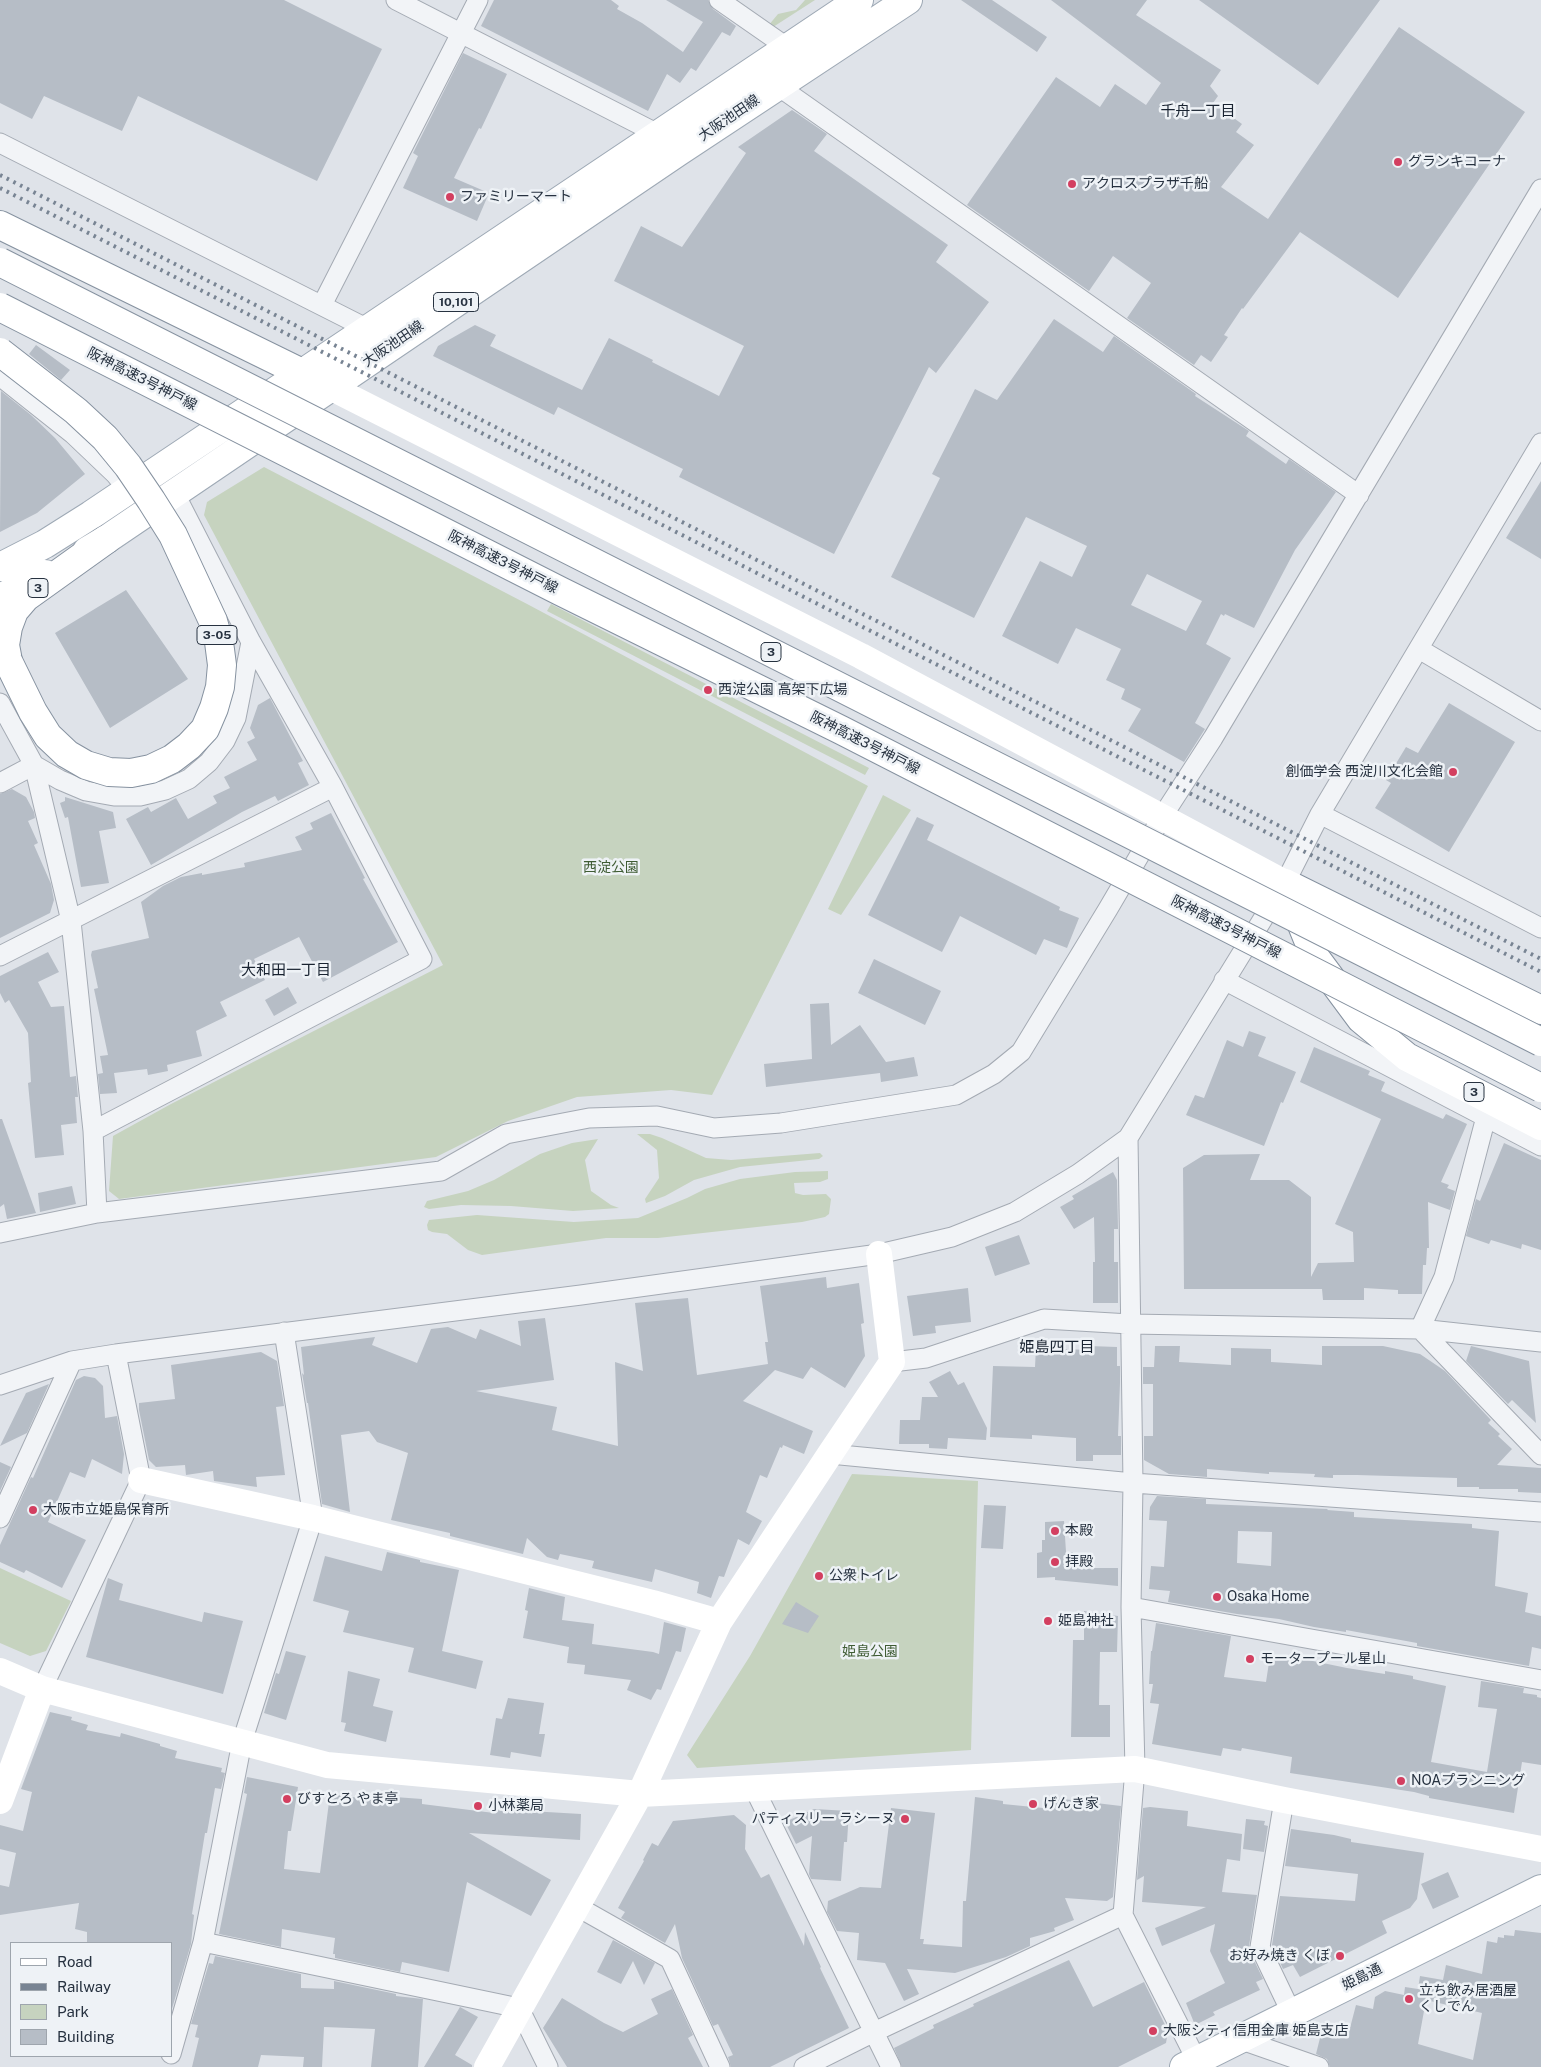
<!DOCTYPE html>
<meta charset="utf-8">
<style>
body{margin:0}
#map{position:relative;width:1541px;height:2067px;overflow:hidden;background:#dfe3e9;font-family:"Public Sans",sans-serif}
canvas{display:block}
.legend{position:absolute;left:10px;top:1942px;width:162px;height:115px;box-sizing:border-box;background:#eef2f6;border:1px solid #9ea5ad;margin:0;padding:6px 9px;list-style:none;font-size:15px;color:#273240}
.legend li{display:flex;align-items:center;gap:10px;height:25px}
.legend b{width:25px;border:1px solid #9ea5ad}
</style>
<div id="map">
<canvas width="1541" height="2067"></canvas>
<ul class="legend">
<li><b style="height:6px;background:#fff"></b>Road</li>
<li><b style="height:6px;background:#788493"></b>Railway</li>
<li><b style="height:14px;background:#c6d3bf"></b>Park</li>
<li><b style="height:14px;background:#b6bdc6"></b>Building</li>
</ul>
</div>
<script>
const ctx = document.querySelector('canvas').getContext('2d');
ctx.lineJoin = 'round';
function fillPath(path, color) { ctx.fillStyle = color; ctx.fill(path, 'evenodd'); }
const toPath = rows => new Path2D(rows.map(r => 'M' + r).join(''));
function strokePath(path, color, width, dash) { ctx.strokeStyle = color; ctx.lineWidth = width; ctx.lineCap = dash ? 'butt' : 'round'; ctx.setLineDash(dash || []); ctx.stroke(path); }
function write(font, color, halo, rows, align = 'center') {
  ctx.font = font + ' "Public Sans","Noto Sans JP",sans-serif'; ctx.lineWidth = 5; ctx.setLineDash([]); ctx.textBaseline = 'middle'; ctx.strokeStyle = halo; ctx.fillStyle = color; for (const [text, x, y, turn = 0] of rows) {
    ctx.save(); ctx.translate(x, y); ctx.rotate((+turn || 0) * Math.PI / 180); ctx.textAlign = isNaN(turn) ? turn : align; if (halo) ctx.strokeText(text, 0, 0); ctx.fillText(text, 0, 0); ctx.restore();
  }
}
fillPath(toPath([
 [805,0,815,0,770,29,768,26,778,14,796,10],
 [264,467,529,605,868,786,712,1095,671,1090,577,1097,508,1121,436,1157,119,1199,109,1191,113,1136,171,1104,443,965,204,515,207,502],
 [551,604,869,768,865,775,547,611],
 [883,795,911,810,841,915,828,909],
 [637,1134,650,1134,662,1138,706,1158,731,1160,820,1153,823,1156,819,1159,740,1167,694,1180,665,1196,646,1203,645,1199,659,1178,657,1150],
 [598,1139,585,1160,591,1191,611,1205,619,1208,573,1211,511,1206,461,1205,429,1209,424,1207,427,1201,468,1191,494,1180,540,1154,572,1143],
 [828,1171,828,1179,820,1182,794,1183,795,1193,803,1195,826,1194,831,1199,829,1214,825,1217,802,1222,658,1238,606,1238,482,1255,468,1250,447,1234,432,1232,428,1230,427,1225,429,1220,477,1215,574,1222,638,1218,687,1198,705,1189,740,1179,795,1172],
 [852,1474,978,1481,971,1750,697,1768,687,1755,750,1656],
 [0,1568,71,1601,46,1651,30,1656,0,1643]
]), '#c6d3bf');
fillPath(toPath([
 [0,0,284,0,382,49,317,181,138,96,122,131,44,96,32,119,0,103],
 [494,0,611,0,619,6,617,9,642,23,683,52,703,22,666,0,708,0,713,9,736,26,730,36,722,32,696,71,691,68,680,83,667,74,648,111,481,26],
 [961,0,992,0,1047,37,1037,52],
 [1051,0,1147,0,1136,15,1221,70,1210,86,1218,96,1213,103,1242,124,1236,132,1254,145,1221,187,1268,219,1399,27,1525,112,1398,298,1300,232,1243,309,1242,308,1224,335,1228,337,1211,362,1201,355,1194,365,1127,318,1151,283,1113,256,1089,291,967,205,1056,77,1100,107,1115,84,1146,105,1161,83],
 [1199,0,1380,0,1318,85],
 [463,53,507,74,481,129,479,128,454,178,489,193,477,221,403,188,418,156,413,153],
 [792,110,827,134,814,151,948,245,936,262,989,302,936,373,929,367,834,554,679,477,683,469,558,407,554,415,433,356,438,346,475,325,496,335,490,346,582,390,609,338,653,360,652,362,719,396,744,346,614,281,641,226,682,247,746,153,738,147],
 [1054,319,1103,352,1114,336,1196,394,1195,396,1249,431,1246,436,1286,464,1289,459,1336,492,1295,550,1254,628,1225,614,1224,616,1221,614,1206,644,1231,658,1195,723,1205,729,1184,762,1128,731,1141,709,1121,699,1125,689,1106,680,1121,649,1076,628,1058,664,1002,636,1040,561,1072,577,1087,546,1026,517,974,618,891,577,940,478,932,474,975,389,997,400],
 [1147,574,1202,601,1186,631,1131,605],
 [36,345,70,370,61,380,29,354],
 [1,391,31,415,55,438,85,474,37,513,0,532],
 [1541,481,1541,559,1506,538],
 [126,590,188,679,110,728,55,633],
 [270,698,303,761,298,763,309,785,278,801,275,796,242,812,151,865,126,819,148,807,151,812,176,798,188,819,217,803,213,796,230,788,224,777,257,760,247,742,255,738,250,728,258,705],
 [1449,703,1515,742,1449,852,1375,808,1391,783,1386,780,1406,747,1418,753],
 [12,789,26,797,34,812,35,818,28,821,38,843,34,845,51,884,54,900,50,913,0,938,0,794],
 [65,797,113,812,116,828,99,831,109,883,81,887,68,817,65,818,60,803,65,801],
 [331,813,365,878,363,879,398,942,323,982,299,937,254,959,265,980,220,1002,227,1016,196,1031,202,1056,167,1065,168,1071,148,1075,147,1069,114,1073,117,1093,100,1094,98,1074,103,1073,100,1056,108,1055,94,989,98,988,91,955,92,951,149,938,141,902,163,886,181,877,202,873,202,875,245,867,244,863,302,850,295,837,313,829,310,823],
 [917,817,934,825,927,840,1060,907,1059,910,1079,918,1067,948,1044,939,1036,955,960,916,942,952,868,915],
 [48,952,59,972,38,982,51,1007,64,1006,70,1077,76,1076,78,1097,75,1097,77,1123,61,1125,64,1155,35,1158,28,1083,31,1082,28,1033,9,1000,5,1003,0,993,0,976],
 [874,959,941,991,925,1025,858,993],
 [288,987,297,1003,274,1016,265,1000],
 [829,1003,831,1045,860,1025,886,1062,914,1057,918,1076,881,1082,880,1073,766,1087,764,1064,812,1059,810,1004],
 [1249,1031,1266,1037,1258,1056,1296,1072,1283,1103,1281,1102,1264,1146,1186,1115,1195,1095,1204,1098,1227,1040,1243,1047],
 [1314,1047,1370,1071,1368,1075,1385,1082,1381,1091,1443,1119,1446,1114,1467,1124,1441,1182,1449,1185,1447,1188,1455,1191,1450,1210,1428,1202,1429,1248,1427,1248,1426,1265,1423,1265,1422,1294,1398,1294,1398,1290,1364,1288,1364,1300,1323,1300,1322,1289,1184,1289,1183,1168,1204,1155,1260,1154,1250,1180,1289,1180,1311,1197,1311,1277,1318,1263,1354,1262,1353,1232,1335,1224,1381,1119,1300,1082],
 [0,1119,2,1119,36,1213,7,1219,4,1204,0,1207],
 [1504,1143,1541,1160,1541,1250,1522,1244,1521,1249,1491,1240,1489,1244,1466,1236,1476,1199,1480,1201],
 [1113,1172,1117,1180,1118,1229,1114,1229,1114,1262,1118,1262,1118,1303,1093,1303,1093,1262,1095,1262,1094,1217,1074,1229,1060,1207,1074,1199,1072,1196],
 [72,1186,76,1204,40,1212,38,1193],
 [1019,1235,1030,1264,995,1276,985,1247],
 [826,1277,827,1288,859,1283,864,1323,861,1324,865,1356,845,1388,811,1367,803,1379,775,1370,743,1401,813,1431,804,1454,783,1445,782,1448,780,1447,767,1478,760,1475,746,1512,762,1521,749,1545,738,1539,724,1577,719,1576,711,1598,697,1593,699,1582,655,1569,652,1582,592,1568,594,1561,560,1554,558,1560,547,1557,527,1538,523,1554,450,1536,450,1533,391,1520,408,1453,377,1442,369,1431,341,1435,350,1512,322,1504,308,1403,307,1403,302,1373,304,1375,301,1347,375,1337,372,1345,417,1363,431,1329,448,1327,476,1339,480,1329,521,1346,518,1321,545,1318,554,1380,476,1391,557,1407,552,1430,618,1446,615,1362,643,1371,635,1303,688,1298,697,1375,768,1364,765,1342,768,1342,760,1286],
 [968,1288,971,1322,935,1326,936,1333,913,1336,907,1296],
 [1089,1346,1117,1347,1117,1366,1120,1366,1120,1383,1118,1436,1121,1436,1121,1455,1093,1455,1093,1461,1076,1461,1076,1438,1032,1435,1032,1439,990,1437,993,1366,1035,1367,1036,1348,1089,1350],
 [1155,1346,1180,1346,1179,1362,1231,1365,1231,1348,1271,1349,1271,1362,1322,1365,1322,1346,1383,1346,1420,1354,1445,1371,1491,1420,1488,1423,1500,1434,1498,1436,1512,1449,1497,1465,1541,1468,1541,1493,1518,1492,1518,1489,1479,1489,1479,1487,1457,1487,1457,1478,1357,1475,1333,1475,1333,1478,1314,1477,1315,1474,1269,1472,1269,1474,1207,1469,1207,1477,1169,1474,1144,1460,1144,1436,1153,1436,1153,1384,1143,1384,1143,1367,1154,1367],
 [1471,1346,1529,1361,1536,1423,1512,1400,1508,1404,1466,1361],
 [261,1352,277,1361,284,1406,276,1407,285,1475,256,1477,257,1487,214,1481,213,1471,186,1475,185,1465,156,1467,149,1460,139,1410,139,1403,175,1399,171,1365],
 [950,1371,958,1385,964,1382,987,1428,986,1440,948,1438,947,1449,929,1448,929,1444,899,1444,900,1420,920,1420,922,1397,938,1397,929,1382],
 [84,1376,95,1378,103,1386,105,1418,117,1416,124,1454,122,1474,92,1459,85,1478,70,1472,48,1522,86,1540,62,1588,26,1570,24,1573,0,1562,0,1545,31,1477,33,1478,76,1380],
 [49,1384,27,1433,0,1446,26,1393],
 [0,1462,11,1467,0,1491],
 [1157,1496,1206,1499,1206,1504,1328,1509,1327,1510,1354,1512,1354,1517,1472,1524,1472,1528,1499,1531,1495,1586,1528,1593,1525,1612,1541,1616,1541,1649,1532,1647,1529,1666,1417,1646,1417,1643,1346,1630,1346,1632,1314,1627,1279,1619,1237,1614,1168,1602,1170,1591,1149,1589,1151,1566,1164,1567,1167,1521,1149,1520,1150,1507],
 [1238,1531,1272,1532,1271,1566,1237,1563],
 [984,1505,1006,1506,1003,1549,981,1548],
 [1064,1521,1066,1552,1073,1552,1073,1568,1118,1568,1118,1586,1055,1580,1055,1577,1037,1578,1037,1553,1042,1552,1042,1540,1045,1540,1045,1522],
 [387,1552,420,1560,420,1562,459,1570,442,1651,483,1661,476,1689,408,1672,414,1648,343,1632,349,1611,313,1601,325,1556,382,1571],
 [108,1578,123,1584,119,1600,202,1622,204,1612,243,1621,223,1694,86,1657],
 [529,1588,565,1597,562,1620,594,1624,592,1644,653,1652,659,1654,664,1622,686,1628,681,1652,676,1651,661,1690,657,1689,651,1700,627,1690,631,1680,584,1674,585,1665,567,1663,569,1647,523,1638,528,1611,525,1610],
 [796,1602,819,1616,808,1633,782,1624],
 [1084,1611,1118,1616,1117,1652,1100,1652,1099,1705,1110,1705,1110,1737,1071,1737,1073,1640,1084,1640],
 [1156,1623,1231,1636,1224,1677,1266,1682,1270,1656,1291,1659,1292,1654,1309,1657,1308,1660,1347,1668,1385,1674,1385,1671,1413,1676,1413,1679,1446,1686,1431,1762,1487,1772,1497,1709,1478,1707,1481,1681,1524,1688,1523,1693,1537,1695,1537,1697,1541,1698,1541,1765,1522,1762,1514,1813,1429,1798,1429,1796,1414,1792,1290,1773,1292,1757,1242,1748,1241,1751,1223,1748,1221,1756,1152,1744,1159,1704,1150,1703,1153,1684,1149,1684,1151,1651,1152,1651],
 [286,1651,306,1656,286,1720,264,1713,276,1673,279,1674],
 [348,1671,380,1679,373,1706,393,1711,386,1742,344,1731,346,1723,341,1722],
 [508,1698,544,1703,539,1734,545,1734,541,1757,511,1752,510,1758,490,1755,496,1718,502,1719],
 [50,1712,72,1717,71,1720,88,1725,86,1730,120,1737,121,1733,160,1744,160,1746,177,1751,175,1758,222,1768,221,1772,225,1773,221,1789,215,1788,207,1833,205,1833,192,1914,194,1915,191,1944,171,2012,171,1943,87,1943,87,1932,75,1929,79,1903,0,1915,0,1885,9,1887,16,1853,0,1849,0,1825,23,1831,32,1792,21,1789],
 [247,1777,298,1787,291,1831,288,1831,284,1869,320,1873,330,1794,381,1801,381,1796,422,1799,422,1804,494,1813,495,1809,581,1814,580,1840,469,1833,551,1880,531,1916,467,1882,449,1972,402,1962,400,1972,335,1958,335,1954,333,1954,335,1938,282,1929,281,1947,219,1934,247,1794,244,1793],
 [975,1797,1003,1801,1003,1804,1053,1809,1054,1798,1121,1806,1113,1897,1107,1901,1065,1898,1074,1920,1054,1928,1055,1931,1030,1938,1030,1946,1006,1957,955,1973,907,1969,919,1994,904,2001,885,1963,857,1960,859,1933,837,1931,827,1912,828,1901,860,1887,881,1888,891,1808,935,1813,920,1939,924,1939,923,1944,962,1947,963,1901,966,1901],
 [1150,1807,1188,1811,1187,1826,1242,1834,1240,1861,1227,1859,1222,1892,1257,1895,1249,1946,1250,1952,1263,1979,1256,1982,1260,1990,1213,2012,1215,2015,1195,2025,1186,2003,1225,1983,1210,1951,1215,1924,1162,1946,1155,1928,1206,1907,1142,1902,1144,1876,1137,1880,1143,1808],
 [814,1809,849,1811,847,1842,844,1842,841,1881,811,1879,809,1874,812,1836,796,1844,785,1822],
 [734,1815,746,1825,745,1849,761,1878,769,1874,804,1946,805,1932,821,1967,820,1968,849,2028,770,2067,731,2067,728,2057,733,2055,718,2024,713,2026,682,1958,675,1924,665,1943,621,1918,625,1912,618,1908,644,1861,643,1860,652,1843,658,1846,673,1821],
 [1246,1819,1265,1821,1264,1825,1268,1826,1264,1852,1243,1849],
 [1291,1829,1334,1835,1351,1839,1351,1842,1424,1853,1417,1899,1410,1908,1382,1921,1387,1933,1300,1977,1293,1965,1283,1969,1272,1945,1280,1896,1355,1901,1358,1874,1285,1866],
 [1448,1872,1459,1897,1433,1909,1421,1884],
 [1515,1930,1541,1933,1541,2067,1330,2067,1327,2059,1316,2054,1324,2022,1350,2028,1356,2005,1373,2009,1375,1997,1385,1991,1404,1995,1405,1987,1418,1989,1420,1976,1443,1980,1446,1965,1482,1974,1487,1941,1497,1943,1498,1937,1504,1938,1504,1935,1514,1936],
 [1426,2000,1482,2013,1473,2060,1418,2044],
 [613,1940,655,1963,644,1985,633,1961,621,1984,597,1972],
 [215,1956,301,1974,301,1988,334,1989,334,1981,396,1994,396,1996,423,1999,418,2067,371,2067,375,2029,324,2027,322,2067,303,2067,304,2057,261,2055,258,2067,192,2067,199,2038,195,2037,198,2025,191,2024,209,1963,213,1964],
 [1069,1960,1093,2007,1144,1982,1168,2031,1166,2043,1118,2067,902,2067,894,2048,934,2028,933,2025,974,2006,973,2004],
 [672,1989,693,2035,688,2038,703,2067,567,2067,543,2028,562,1998,604,2023,623,2032,658,2014,651,1999],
 [460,2007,478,2017,455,2055,472,2065,472,2067,424,2067]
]), '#b6bdc6');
const street = toPath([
 [396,0,658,134],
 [719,0,788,48],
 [778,86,1359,495],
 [0,143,368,329],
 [322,305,478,0],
 [0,376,73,434,115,474,128,490],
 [1419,649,1541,721],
 [0,703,34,765,71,921,93,1131,97,1213],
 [34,765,60,780,86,791,114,796,140,796,165,790,189,779,209,762,225,741,236,718,251,642],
 [0,783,34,765],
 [1320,814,1541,928],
 [0,956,333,787],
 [1224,980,1541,1146],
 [1486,1117,1444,1277,1420,1329,1541,1342],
 [93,1131,422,959,333,787,251,642,174,492],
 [0,1233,97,1213,441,1171,506,1134,589,1118,657,1116,714,1128,781,1123,956,1095,994,1074,1021,1052,1108,909,1162,817,1213,738,1541,189],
 [892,1362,926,1358,1044,1319,1130,1324,1420,1329,1541,1455],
 [0,1385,72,1361,116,1354,581,1295,879,1254,952,1237,1015,1212,1078,1174,1128,1138,1285,883,1320,814,1541,443],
 [830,1454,1133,1483,1541,1512],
 [0,1518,72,1361],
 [1131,1607,1541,1680],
 [42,1689,141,1480,116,1354],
 [754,1788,891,2067],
 [1284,1800,1260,1947,1291,2012],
 [578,1907,670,1959,720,2067],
 [1123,1915,1197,2061],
 [203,1942,519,2008,548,2067],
 [1239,2039,1319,2067],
 [171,2054,203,1942,242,1742,313,1518,284,1332],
 [804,2067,874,2032,1123,1915,1135,1769,1131,1607,1133,1483,1128,1138]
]);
const primary = toPath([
 [87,551,107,539,678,152,908,0],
 [0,567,45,544,91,515,859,0],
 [0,598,45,574],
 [1184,2067,1541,1889]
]);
const highway = toPath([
 [0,225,302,373],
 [8,661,5,645,8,627,14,611,26,597,107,539],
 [1285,883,1315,957,1361,1019,1407,1057,1541,1126],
 [1285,883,1541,1010]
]);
strokePath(street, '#a4aab3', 21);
strokePath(primary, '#9ea9b5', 30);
strokePath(highway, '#8692a0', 30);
strokePath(street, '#f2f4f7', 19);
strokePath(toPath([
 [314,379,861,656,1285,883],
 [141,1480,313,1518,653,1603,719,1622],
 [0,1671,42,1689,327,1765,640,1794,1135,1769,1284,1800,1541,1849],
 [0,1801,42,1689],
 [487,2067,640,1794,719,1622,830,1454,892,1362,879,1254]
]), '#fff', 26);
strokePath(primary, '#fff', 28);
strokePath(highway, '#fff', 28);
strokePath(toPath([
 [0,175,1541,959],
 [0,188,1541,972]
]), '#788493', 4, [2.5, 5]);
const highwayBridge = toPath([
 [0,262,1541,1042],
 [0,307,560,591,841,730,1541,1088],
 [0,352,76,411,105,438,128,466,151,500,173,535,213,621,219,642,222,665,220,687,214,708,205,729,189,746,172,759,151,769,131,773,109,772,86,765,67,754,48,736,33,712,8,661]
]);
strokePath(highwayBridge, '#8692a0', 30, []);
strokePath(highwayBridge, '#fff', 28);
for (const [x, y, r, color] of [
 [1398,162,5,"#d33f60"],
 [1072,184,5,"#d33f60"],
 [450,197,5,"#d33f60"],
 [708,690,5,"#d33f60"],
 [1453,772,5,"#d33f60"],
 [33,1510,5,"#d33f60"],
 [1055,1531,5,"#d33f60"],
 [1055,1562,5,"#d33f60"],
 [819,1576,5,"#d33f60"],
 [1217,1597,5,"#d33f60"],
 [1048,1621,5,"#d33f60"],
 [1250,1659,5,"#d33f60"],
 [1401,1781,5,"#d33f60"],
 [287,1799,5,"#d33f60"],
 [1033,1804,5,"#d33f60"],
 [478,1806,5,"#d33f60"],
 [905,1819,5,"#d33f60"],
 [1340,1956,5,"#d33f60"],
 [1409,1999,5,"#d33f60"],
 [1153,2031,5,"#d33f60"]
]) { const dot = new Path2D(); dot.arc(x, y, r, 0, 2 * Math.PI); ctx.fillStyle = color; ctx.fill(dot); strokePath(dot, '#eef2f6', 2); }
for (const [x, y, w] of [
 [456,302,45],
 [38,588,20],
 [217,635,40],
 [771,652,20],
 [1474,1092,20]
]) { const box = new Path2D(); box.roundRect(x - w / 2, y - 9.5, w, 19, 4); ctx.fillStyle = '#eef2f6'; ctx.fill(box); strokePath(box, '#273240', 1); }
write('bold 12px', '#273240', null, [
 ["10,101",456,302],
 ["3",38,588],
 ["3-05",217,635],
 ["3",771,652],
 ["3",1474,1092]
]);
write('14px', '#273240', '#eef2f6', [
 ["大阪池田線",729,118,-34],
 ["大阪池田線",393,344,-34],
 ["阪神高速3号神戸線",142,379,27],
 ["阪神高速3号神戸線",503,562,27],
 ["阪神高速3号神戸線",865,743,27],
 ["阪神高速3号神戸線",1226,927,27],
 ["姫島通",1362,1977,-26]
]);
write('14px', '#273240', '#eef2f6', [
 ["グランキコーナ",1408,162],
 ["アクロスプラザ千船",1082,184],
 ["ファミリーマート",460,197],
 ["西淀公園 高架下広場",718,690],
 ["創価学会 西淀川文化会館",1443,772,"right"],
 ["大阪市立姫島保育所",43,1510],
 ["本殿",1065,1531],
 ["拝殿",1065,1562],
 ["公衆トイレ",829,1576],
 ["Osaka Home",1227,1597],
 ["姫島神社",1058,1621],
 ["モータープール星山",1260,1659],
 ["NOAプランニング",1411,1781],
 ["びすとろ やま亭",297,1799],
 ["げんき家",1043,1804],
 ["小林薬局",488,1806],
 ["パティスリー ラシーヌ",895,1819,"right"],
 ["お好み焼き くぼ",1330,1956,"right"],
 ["立ち飲み居酒屋",1419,1991],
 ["くしでん",1419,2007],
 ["大阪シティ信用金庫 姫島支店",1163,2031]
], 'left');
write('14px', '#3f5c34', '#eef2f6', [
 ["西淀公園",611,868],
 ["姫島公園",870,1652]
]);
write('15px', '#192331', '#eef2f6', [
 ["千舟一丁目",1198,111],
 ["大和田一丁目",286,970],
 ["姫島四丁目",1057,1347]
]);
</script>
